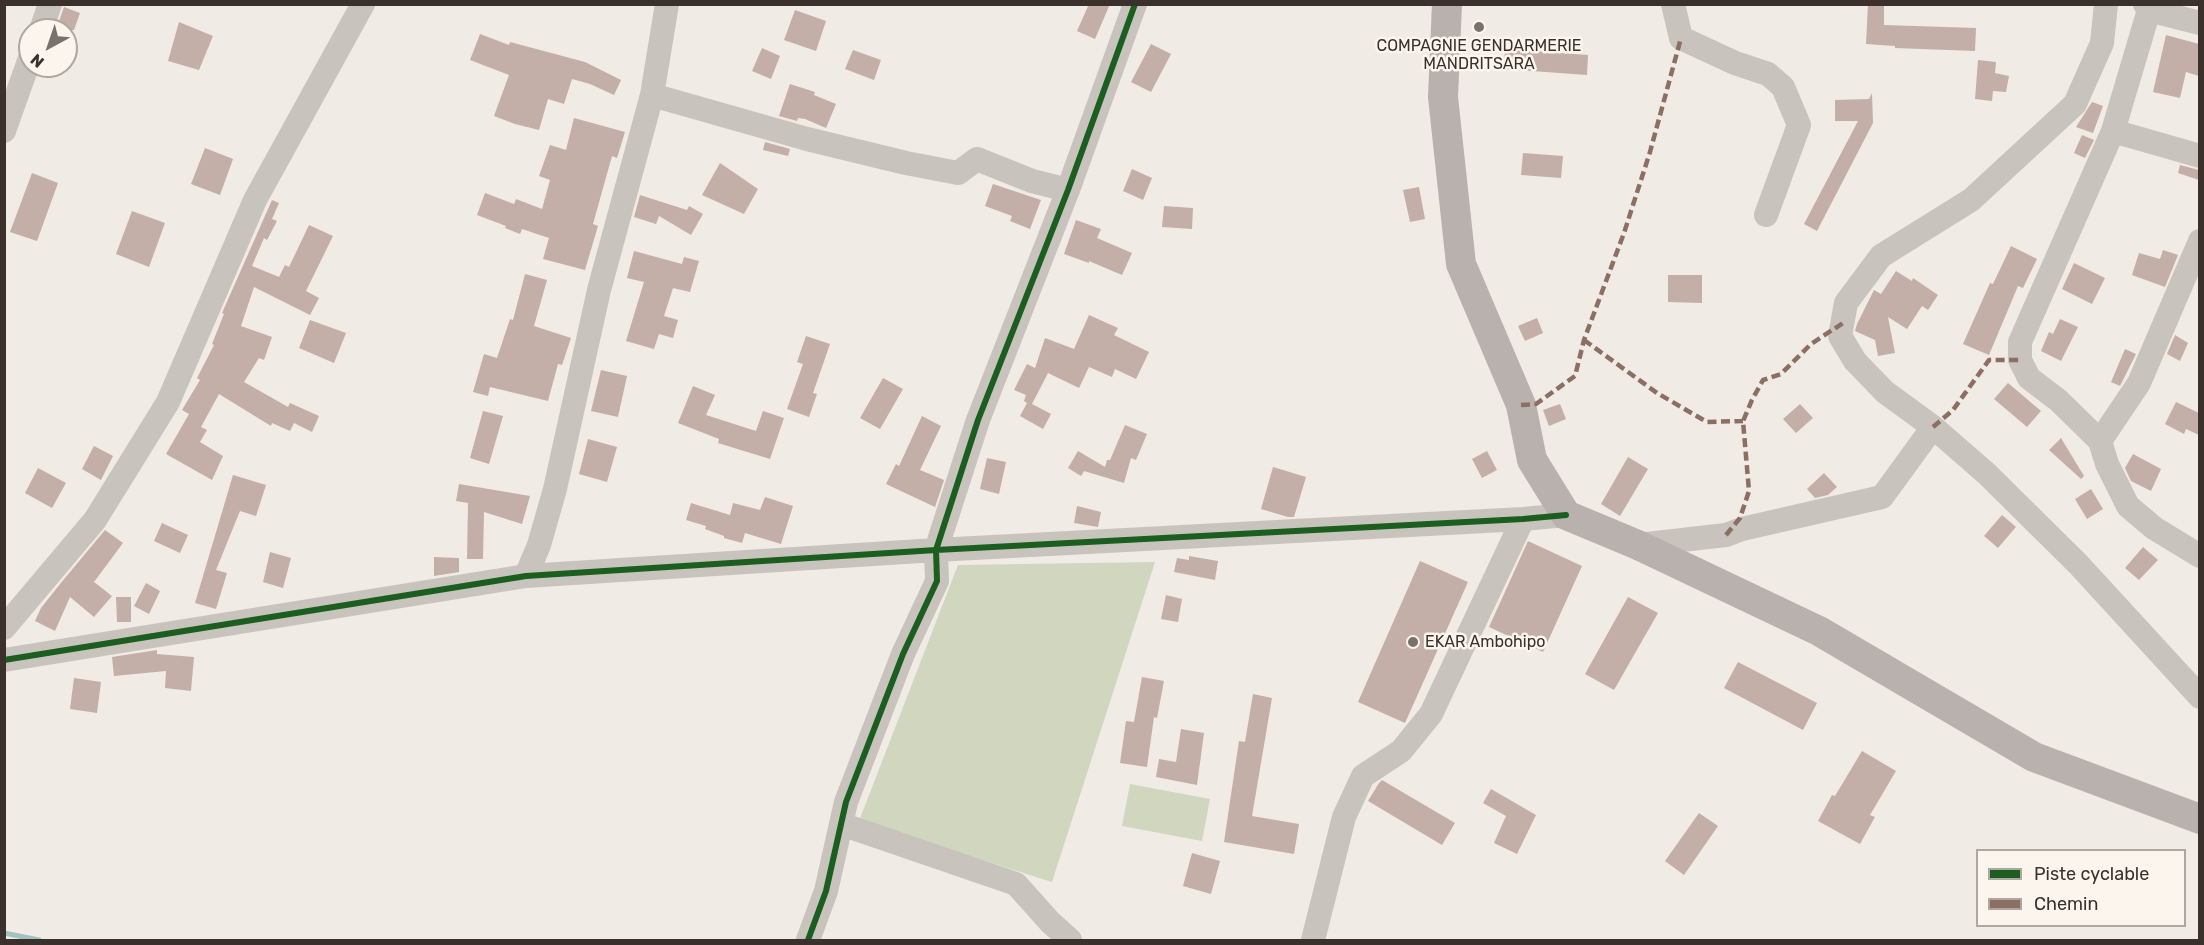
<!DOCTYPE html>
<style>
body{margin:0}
#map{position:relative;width:2204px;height:945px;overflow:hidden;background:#f0ebe5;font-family:Rubik,sans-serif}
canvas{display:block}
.frame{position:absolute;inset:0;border:6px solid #3b302b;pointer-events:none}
.legend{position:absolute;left:1976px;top:849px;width:210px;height:78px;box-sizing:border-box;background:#fbf5ee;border:2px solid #aea6a0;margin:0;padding:8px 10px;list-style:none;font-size:18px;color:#3b302b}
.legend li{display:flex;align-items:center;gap:12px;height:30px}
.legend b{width:30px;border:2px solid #aea6a0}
.north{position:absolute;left:18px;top:18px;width:60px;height:60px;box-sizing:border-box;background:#fbf5ee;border:2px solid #aea6a0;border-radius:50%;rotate:220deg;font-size:16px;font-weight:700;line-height:24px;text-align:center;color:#3b302b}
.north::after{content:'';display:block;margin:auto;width:21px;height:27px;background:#7a716c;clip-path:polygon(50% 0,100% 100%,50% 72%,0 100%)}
</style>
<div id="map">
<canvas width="2204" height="945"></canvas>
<div class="frame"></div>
<ul class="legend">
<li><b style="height:8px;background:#1b5e20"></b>Piste cyclable</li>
<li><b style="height:8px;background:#8d6e63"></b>Chemin</li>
</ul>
<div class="north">N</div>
</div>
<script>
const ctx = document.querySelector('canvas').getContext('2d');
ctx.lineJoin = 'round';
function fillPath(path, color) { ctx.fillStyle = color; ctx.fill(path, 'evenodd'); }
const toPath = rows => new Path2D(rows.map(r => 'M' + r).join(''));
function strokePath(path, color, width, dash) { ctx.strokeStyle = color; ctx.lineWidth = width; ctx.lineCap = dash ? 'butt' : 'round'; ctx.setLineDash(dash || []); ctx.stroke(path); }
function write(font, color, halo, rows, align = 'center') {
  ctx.font = font + ' Rubik,sans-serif'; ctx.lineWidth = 5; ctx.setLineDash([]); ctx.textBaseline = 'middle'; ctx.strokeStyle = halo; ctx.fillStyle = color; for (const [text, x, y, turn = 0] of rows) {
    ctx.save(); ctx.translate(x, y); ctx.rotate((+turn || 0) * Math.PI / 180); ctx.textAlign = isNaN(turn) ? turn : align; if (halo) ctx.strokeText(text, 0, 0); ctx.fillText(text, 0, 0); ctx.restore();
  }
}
fillPath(toPath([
 [1155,562,1052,882,859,821,958,565],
 [1130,784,1210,799,1202,841,1122,826]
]), '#d1d6bf');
strokePath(toPath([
 [4,933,39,940]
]), '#a1c2c1', 5);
fillPath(toPath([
 [1089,4,1110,4,1095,39,1077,31],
 [1868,4,1884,4,1884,25,1976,28,1975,51,1895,48,1895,46,1866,44],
 [64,7,80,13,74,30,56,30],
 [795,10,826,21,816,51,784,40],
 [179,22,213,36,199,70,168,61],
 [480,34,509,45,510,42,585,62,621,80,614,95,590,84,572,79,564,104,548,99,539,130,515,124,494,116,509,75,470,60],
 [2166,35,2199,44,2199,76,2186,72,2180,98,2153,92],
 [1151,44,1171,54,1151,92,1131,82],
 [762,48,780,56,771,79,752,71],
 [1505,49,1588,55,1587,75,1504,69],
 [853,50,881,60,874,80,845,69],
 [1978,60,1996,62,1995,73,2009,76,2006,92,1993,91,1992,101,1975,99],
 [790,84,815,92,814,95,836,104,826,128,805,119,798,118,797,121,779,116],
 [1872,93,1873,123,1817,231,1804,224,1858,121,1835,121,1835,100,1869,99],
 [2092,102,2103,106,2093,133,2076,127],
 [574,118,625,132,617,158,612,156,593,224,598,226,585,270,543,259,549,238,522,229,520,234,505,228,506,226,477,215,485,193,514,204,516,199,542,209,550,180,539,176,550,145,566,150],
 [2082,135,2094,140,2085,158,2074,153],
 [765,142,790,149,788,156,763,150],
 [205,148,233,159,220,195,191,184],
 [1523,153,1563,156,1561,178,1521,175],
 [720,163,758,189,744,214,702,195],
 [2180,165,2199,170,2199,180,2178,173],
 [1132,169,1152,178,1143,200,1123,191],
 [32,173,58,183,37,241,10,232],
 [993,184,1041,200,1030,229,1010,221,1012,216,985,206],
 [1419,187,1425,219,1410,222,1403,190],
 [640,195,687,210,689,206,703,214,691,235,659,216,656,224,634,217],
 [272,200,279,203,272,219,277,221,267,240,264,238,252,266,279,277,285,265,289,267,309,225,333,236,306,291,319,298,310,315,254,287,241,326,272,337,264,360,259,358,244,382,288,407,290,403,319,416,312,432,294,423,290,431,272,423,271,426,219,394,201,427,207,430,200,442,223,456,212,480,166,454,189,414,182,410,200,380,197,378,214,345,212,344,224,314,222,313],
 [1164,206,1193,208,1192,229,1162,227],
 [132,211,165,223,149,267,116,254],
 [1076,220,1101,229,1097,238,1132,253,1122,275,1089,261,1089,263,1064,254],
 [2011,246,2037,259,2023,288,2018,286,1989,355,1963,344,1990,283,1993,284],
 [2163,250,2178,255,2165,287,2132,275,2139,253,2160,259],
 [634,251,682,264,684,257,699,261,690,292,673,288,664,316,678,320,673,338,659,334,654,349,626,341,644,282,627,278],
 [2074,263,2105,278,2092,304,2062,289],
 [1896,271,1912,281,1913,278,1938,295,1928,310,1922,306,1907,329,1888,317,1895,353,1878,356,1875,340,1855,331,1857,324,1874,290,1881,294],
 [525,274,547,280,534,326,571,338,562,365,558,364,548,401,490,387,488,396,473,392,484,354,497,358,510,319,513,320],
 [1668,275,1702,275,1702,303,1668,302],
 [1089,315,1118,328,1114,335,1149,352,1136,379,1115,369,1112,377,1089,367,1079,388,1048,373,1032,404,1051,414,1043,429,1020,416,1027,403,1024,401,1026,395,1014,390,1027,364,1035,368,1045,338,1074,349],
 [1537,318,1543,333,1525,341,1518,326],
 [2060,319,2078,327,2061,361,2041,351,2049,332,2053,334],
 [310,320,346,333,334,363,299,348],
 [2175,335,2188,343,2180,361,2167,354],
 [806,336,830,344,813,393,817,394,809,417,787,409,803,364,797,362],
 [2125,349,2136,354,2120,386,2111,382],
 [601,370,627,376,618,417,591,411],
 [883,378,903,389,880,429,860,418],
 [2008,383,2041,411,2027,427,1994,399],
 [693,386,715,395,706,415,756,431,763,411,784,418,770,459,718,443,719,439,678,423],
 [2176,402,2199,413,2199,435,2186,429,2184,434,2165,424],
 [1560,404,1566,419,1549,426,1543,410],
 [1800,404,1813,418,1796,433,1783,419],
 [483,411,503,416,489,464,470,458],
 [922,416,941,426,920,470,944,480,935,507,886,484,896,464,899,466],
 [1125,425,1147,434,1136,460,1131,458,1124,483,1084,471,1081,476,1068,468,1078,451,1105,467,1107,460,1110,460],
 [2061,438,2084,476,2081,479,2049,450],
 [588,439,617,447,607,482,579,474],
 [94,446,113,456,101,480,82,469],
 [1487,451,1497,470,1482,478,1472,459],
 [2133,454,2161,469,2151,491,2131,481,2125,468],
 [1628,457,1648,469,1620,516,1601,504],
 [987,458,1006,462,999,494,980,489],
 [1273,467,1306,477,1294,517,1288,517,1261,509],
 [38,468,66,483,52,508,25,493],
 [1824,473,1837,487,1828,495,1815,498,1807,489],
 [233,475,266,485,256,516,240,511,216,570,227,573,216,609,195,603],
 [459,484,530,496,522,524,484,512,483,559,467,559,468,503,456,501],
 [2091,489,2103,509,2087,519,2075,499],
 [765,497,793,506,781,544,745,533,742,543,724,538,724,536,705,529,706,526,686,520,691,503,730,515,733,503,760,510],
 [1077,506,1101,512,1098,527,1074,523],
 [2002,515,2016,527,1998,548,1984,536],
 [162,523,188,535,180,553,154,541],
 [105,530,123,543,94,582,112,596,94,617,70,597,55,631,35,621,41,608,60,584],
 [1528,541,1582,566,1543,652,1489,627],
 [2143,547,2158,560,2139,580,2125,568],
 [270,552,291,558,283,588,263,582],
 [1189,556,1218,561,1215,580,1174,572,1177,558,1189,560],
 [434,557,459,558,459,572,434,576],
 [1420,561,1468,582,1405,723,1358,702],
 [146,583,160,591,149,614,134,606],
 [1166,595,1182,599,1178,622,1161,619],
 [116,597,131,597,131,622,117,622],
 [1628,597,1658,613,1614,690,1585,674],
 [157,650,157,654,194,657,191,691,165,688,166,671,114,676,112,657],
 [1738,662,1817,703,1803,730,1724,688],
 [1142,677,1164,681,1157,718,1154,717,1147,767,1120,763,1126,721,1134,722],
 [74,678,101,682,97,713,70,709],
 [1253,694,1272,698,1252,816,1299,824,1294,854,1224,842,1239,741,1245,742],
 [1181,729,1204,733,1197,785,1156,777,1159,759,1176,762],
 [1862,751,1896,771,1870,815,1875,817,1860,844,1818,821,1832,795,1835,796],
 [1382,780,1455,823,1442,845,1368,801,1379,783],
 [1491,789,1536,815,1517,854,1494,843,1506,816,1483,803],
 [1699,813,1718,826,1684,875,1665,861],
 [1192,853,1220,861,1211,894,1183,886]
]), '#c3afa7');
strokePath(toPath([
 [1673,4,1681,38,1735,63,1768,74,1783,87,1799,125,1766,215],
 [2106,4,2102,43,2075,104,1971,200,1881,256,1846,303,1840,336,1855,361,1885,392,1933,427,1987,474,2079,565,2200,697],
 [2145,4,2149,10,2200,23],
 [2149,10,2113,131,2020,342,2020,360,2029,378,2058,400,2100,441,2107,464,2128,506,2154,528,2200,556],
 [41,30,50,4],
 [652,95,807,139,906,163,958,173,977,159,1032,181,1068,190],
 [4,131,30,58],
 [2113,131,2200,156],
 [2100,441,2139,383,2200,241],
 [1638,545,1726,535,1742,529,1882,497,1933,427],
 [526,576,539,545,555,489,599,290,652,95,667,4],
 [4,628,95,520,168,402,255,200,363,4],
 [4,660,526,576,936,550,1523,519,1566,515],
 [841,824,1016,884,1050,922,1070,940],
 [808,940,826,891,846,802,903,654,937,581,936,550,978,420,1068,190,1135,4],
 [1313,940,1344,817,1363,776,1401,751,1431,714,1523,519]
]), '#c9c3be', 24);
strokePath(toPath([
 [1447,4,1443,97,1461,264,1521,405,1532,460,1566,515,1638,545,1819,631,2034,757,2200,819]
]), '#b8b1ad', 30);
strokePath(toPath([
 [1584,340,1657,393,1707,422,1743,421],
 [1521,405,1536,404,1575,376,1584,340,1624,233,1650,152,1681,38],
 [1933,427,1953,410,1989,360,2020,360],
 [1726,535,1740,518,1749,491,1743,421,1752,400,1763,380,1781,374,1811,344,1843,323]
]), '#8d6e63', 4.5, [9, 4.5]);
strokePath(toPath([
 [4,660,526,576,936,550,1523,519,1566,515],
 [808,940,826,891,846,802,903,654,937,581,936,550,978,420,1068,190,1135,4]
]), '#1b5e20', 6);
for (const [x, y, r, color] of [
 [1479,27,6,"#7a716c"],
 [1413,642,6,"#7a716c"]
]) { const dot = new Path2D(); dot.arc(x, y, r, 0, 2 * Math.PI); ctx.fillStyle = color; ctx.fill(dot); strokePath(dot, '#fbf5ee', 2); }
write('16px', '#3b302b', '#fbf5ee', [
 ["COMPAGNIE GENDARMERIE",1479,46],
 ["MANDRITSARA",1479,64],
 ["EKAR Ambohipo",1425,642,"left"]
]);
</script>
